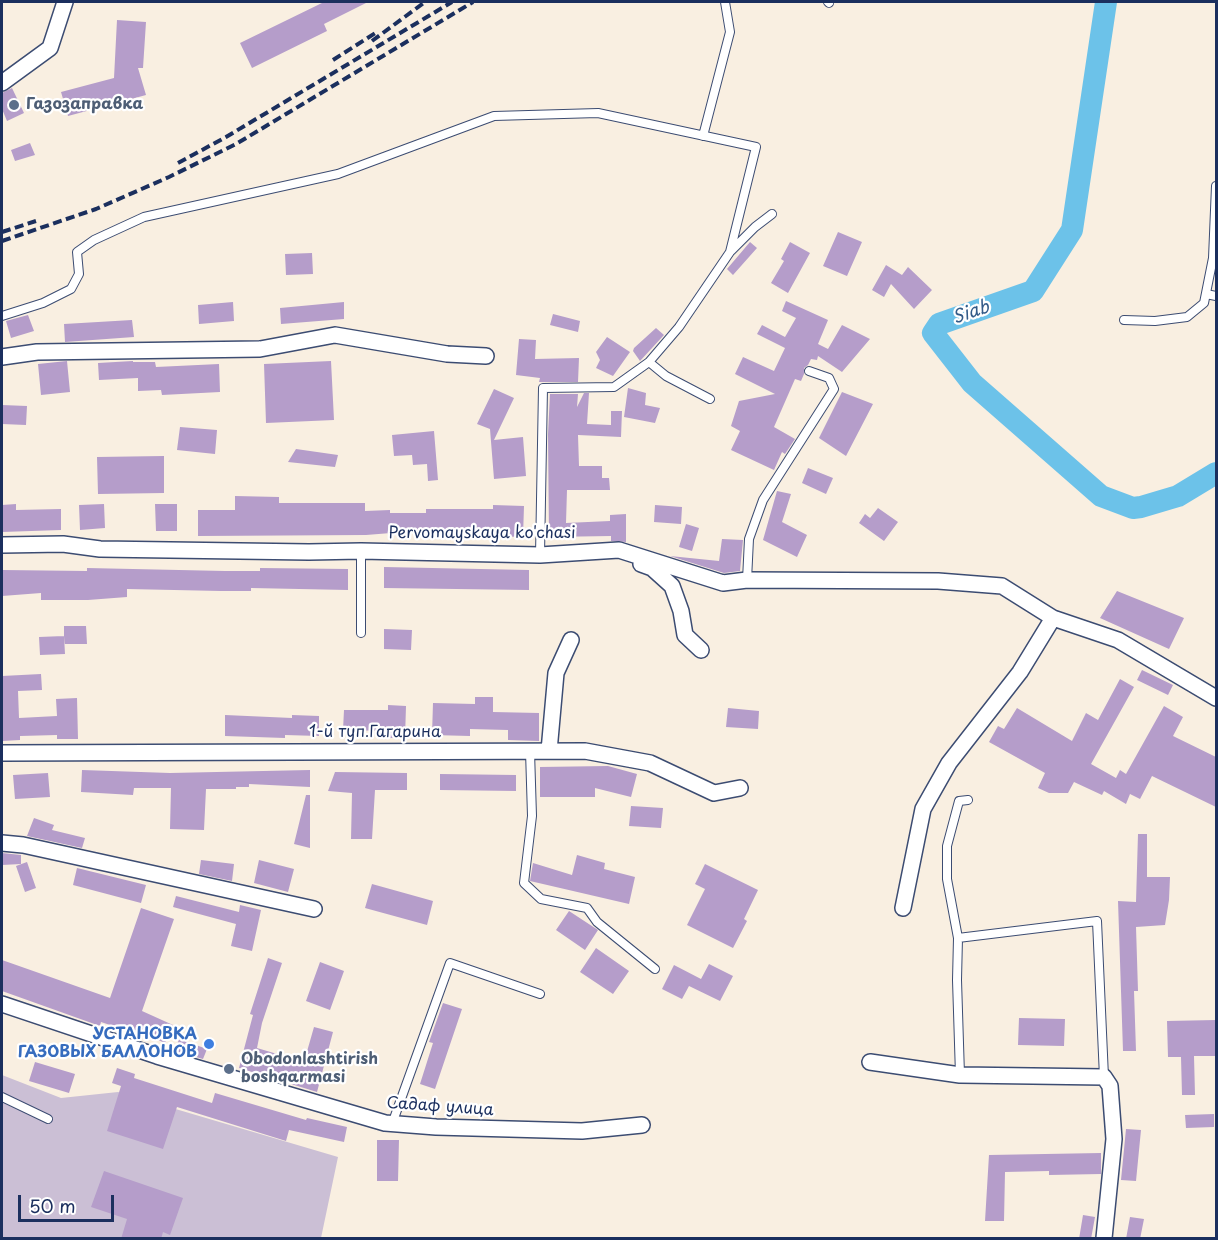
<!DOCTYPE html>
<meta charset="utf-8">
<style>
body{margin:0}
#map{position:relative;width:1218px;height:1240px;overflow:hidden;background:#f9efe1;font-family:"Playpen Sans",sans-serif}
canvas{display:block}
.frame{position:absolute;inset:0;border:3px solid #1b2f5e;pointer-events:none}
.scale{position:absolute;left:18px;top:1195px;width:96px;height:27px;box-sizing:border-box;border:3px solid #1b2f5e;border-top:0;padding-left:8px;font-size:18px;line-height:21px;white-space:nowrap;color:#1b2f5e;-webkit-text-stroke:4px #fff;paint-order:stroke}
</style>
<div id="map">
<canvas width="1218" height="1240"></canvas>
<div class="frame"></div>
<div class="scale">50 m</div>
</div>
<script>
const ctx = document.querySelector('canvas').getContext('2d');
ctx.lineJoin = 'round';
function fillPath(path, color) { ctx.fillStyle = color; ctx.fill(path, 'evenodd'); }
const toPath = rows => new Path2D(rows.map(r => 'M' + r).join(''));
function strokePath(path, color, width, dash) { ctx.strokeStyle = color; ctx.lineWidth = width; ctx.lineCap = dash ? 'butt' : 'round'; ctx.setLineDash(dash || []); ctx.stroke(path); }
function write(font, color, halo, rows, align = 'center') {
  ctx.font = font + ' "Playpen Sans",sans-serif'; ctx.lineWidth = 4.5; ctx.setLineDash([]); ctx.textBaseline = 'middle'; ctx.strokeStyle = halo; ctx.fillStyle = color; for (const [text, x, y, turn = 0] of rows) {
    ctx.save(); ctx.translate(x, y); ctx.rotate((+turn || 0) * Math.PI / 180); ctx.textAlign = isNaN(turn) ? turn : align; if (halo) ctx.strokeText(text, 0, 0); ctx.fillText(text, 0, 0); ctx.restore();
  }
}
fillPath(toPath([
 [2,1075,61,1098,118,1092,338,1157,321,1238,2,1238]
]), '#cbbfd5');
strokePath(toPath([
 [1106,2,1072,230,1033,291,939,324,933,333,972,383,1101,496,1133,508,1141,507,1178,496,1216,473]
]), '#6cc2e9', 22);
fillPath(toPath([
 [324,2,368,2,324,24,327,31,252,68,240,43],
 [117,20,146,22,143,68,138,68,146,95,68,116,61,92,114,78],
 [12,88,24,113,7,121,2,109,2,93],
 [30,143,35,155,15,161,11,150],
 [838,232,862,242,847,276,823,266],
 [750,242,757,248,733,275,727,269],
 [790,242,810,253,788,293,771,283,784,261,781,259],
 [312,253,313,274,286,275,285,254],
 [886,265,902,275,908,267,932,290,914,309,891,284,884,297,872,290],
 [786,301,828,320,818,344,828,349,842,325,870,339,842,372,818,356,817,360,811,359,808,365,804,368,804,374,801,381,795,379,774,427,795,439,785,454,782,452,774,470,731,450,740,431,731,426,739,401,775,394,735,374,743,357,774,371,785,348,757,334,762,325,785,337,796,318,782,311],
 [233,302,234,321,199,324,198,305],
 [344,302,344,319,281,324,280,308],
 [553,314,580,321,578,332,550,325],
 [28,315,34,331,11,338,6,321],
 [132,320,134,337,65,342,64,324],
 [656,328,664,335,640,361,633,351,634,348],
 [607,337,630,352,613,376,596,368,600,360,596,352],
 [519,339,536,340,535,359,579,358,578,382,539,382,540,378,516,375],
 [67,361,70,392,41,395,38,364],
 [133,361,133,362,155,362,156,367,219,364,220,392,162,395,161,390,138,391,138,378,99,380,98,363],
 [331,361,334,420,266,423,264,364],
 [628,388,646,393,645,405,660,408,655,423,624,417],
 [494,389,514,398,494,440,523,437,526,476,494,479,490,429,477,424],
 [842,392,873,404,846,456,819,438],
 [584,393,589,393,587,424,611,425,611,411,622,411,621,437,578,435,579,466,602,466,602,478,609,478,610,490,567,490,566,523,610,521,610,515,626,514,626,542,611,541,611,536,549,537,548,434,550,394,578,394,577,407],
 [2,405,27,406,26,425,2,424],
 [180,427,217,430,215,454,177,450],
 [434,431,438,480,428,481,427,464,413,465,412,455,394,456,392,435],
 [296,449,338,455,335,467,288,462],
 [164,456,164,493,98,494,97,457],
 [808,468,833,478,826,494,802,483],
 [777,491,791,494,782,522,807,535,797,557,763,540],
 [235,496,279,497,279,503,365,503,365,511,390,510,390,513,426,513,426,509,493,509,493,505,524,506,523,537,492,536,493,529,452,528,452,530,420,529,420,533,391,533,366,535,198,536,198,510,235,510],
 [16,504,16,510,61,509,61,530,2,532,2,505],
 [104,504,105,528,80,530,79,505],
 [155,504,177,504,177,531,156,531],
 [655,505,682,507,681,524,654,522],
 [878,508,898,522,884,541,859,523,865,514,870,518],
 [686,524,699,528,692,551,679,547],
 [722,539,743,540,740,571,724,573,670,556,719,561],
 [384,567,529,570,529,590,384,588],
 [87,568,225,571,260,571,260,568,348,569,348,590,251,588,251,591,221,591,127,589,127,597,88,600,41,600,41,593,2,596,2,570,87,571],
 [1117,591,1184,618,1169,649,1100,618],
 [64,626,86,626,87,644,64,644],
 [384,629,412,630,411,650,384,649],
 [64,636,65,654,40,655,39,637],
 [1142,670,1173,685,1168,695,1137,680],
 [41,674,42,690,18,691,19,718,57,716,56,699,77,698,78,739,57,739,57,735,20,736,20,740,2,741,2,676],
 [1120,679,1134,687,1091,764,1116,778,1120,770,1126,774,1164,706,1183,717,1173,736,1216,757,1216,807,1152,776,1140,799,1130,794,1126,804,1104,791,1102,795,1074,782,1068,793,1049,793,1038,788,1045,773,989,742,998,726,1004,729,1017,708,1072,741,1086,713,1098,720],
 [475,697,493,697,493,712,539,713,539,741,508,740,508,730,470,729,470,736,432,735,433,703,475,704],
 [388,705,406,706,405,738,387,738,387,731,343,730,344,710,388,710],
 [728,708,759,711,758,729,726,727],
 [225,715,292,718,292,715,319,716,319,736,285,735,285,738,225,736],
 [608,766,637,774,631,797,595,788,595,797,540,797,540,767],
 [82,770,170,773,310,770,310,787,249,784,249,787,236,787,236,789,206,789,204,830,170,829,171,788,134,788,133,795,81,792],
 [335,772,407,773,407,790,375,790,372,839,351,839,352,793,328,791],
 [48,773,50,797,15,799,13,775],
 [440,774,516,775,516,791,440,790],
 [306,795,310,795,310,848,294,844],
 [631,806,663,808,661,828,629,826],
 [34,818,54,825,52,830,85,838,82,848,27,836],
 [1138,834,1147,834,1147,877,1170,877,1169,900,1165,925,1136,927,1138,991,1134,991,1136,1051,1123,1051,1118,901,1136,902],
 [2,853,21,855,21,864,2,865],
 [577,855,605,863,604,869,635,877,629,904,530,881,533,863,572,875],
 [201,860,234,864,232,881,199,874],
 [259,860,294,869,288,892,254,883],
 [27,862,36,888,25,892,16,866],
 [705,864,758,890,744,919,747,921,733,948,687,925,705,889,695,884],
 [77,868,146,885,141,903,73,885],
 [372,884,433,901,427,925,365,908],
 [176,896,239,912,240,905,261,910,252,951,231,946,236,924,173,907],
 [141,908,174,919,142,1011,173,1025,165,1043,135,1030,134,1033,101,1022,100,1026,2,991,2,960,110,998],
 [569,911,598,930,585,950,556,930],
 [596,948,629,971,613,994,580,972],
 [268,958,282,963,262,1023,257,1048,304,1062,314,1027,333,1032,317,1092,239,1068,253,1015,250,1014],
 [320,962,344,971,330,1010,306,1001],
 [709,964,733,976,720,1001,689,986,682,999,662,989,674,965,701,979],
 [443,1003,462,1009,435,1089,420,1084,433,1043,429,1042],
 [1019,1018,1065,1019,1064,1046,1018,1045],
 [1216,1020,1216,1056,1194,1056,1195,1095,1182,1095,1181,1057,1168,1057,1167,1021],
 [179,1039,207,1049,203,1059,175,1051],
 [35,1062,75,1074,69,1093,29,1081],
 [117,1068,135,1074,134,1078,212,1103,215,1093,306,1120,307,1118,347,1127,344,1142,289,1130,286,1141,177,1107,163,1149,107,1131,121,1086,112,1083],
 [1214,1114,1214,1127,1186,1128,1185,1115],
 [1126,1129,1141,1130,1136,1181,1121,1180],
 [377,1140,399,1140,398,1181,377,1181],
 [1101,1153,1101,1174,1049,1175,1049,1171,1005,1172,1004,1221,985,1221,989,1155],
 [104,1171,183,1198,170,1235,163,1232,161,1239,121,1239,127,1219,91,1207],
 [1083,1215,1095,1217,1091,1239,1079,1239],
 [1130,1217,1144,1219,1140,1239,1126,1239]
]), '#b59dca');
const service = toPath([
 [828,2,829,3],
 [703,136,730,32,725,2],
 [731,251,755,227,772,214],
 [1206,294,1216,296],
 [2,316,43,303,71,289,79,274,77,252,94,240,144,217,338,174,494,116,598,113,756,147,730,252,679,327,649,362,614,387,543,388,540,555],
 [1124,320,1155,321,1187,317,1204,303,1213,258,1216,186],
 [649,362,666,376,710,399],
 [361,551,361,633],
 [747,580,749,539,763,500,834,389,829,378,809,371],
 [530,751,532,816,524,883,541,899,587,908,597,922,655,969],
 [968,800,959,801,947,846,947,879,958,938,1097,921,1104,1077],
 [958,938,957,980,960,1075],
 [2,1097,48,1119],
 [392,1124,450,963,540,994]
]);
const minor = toPath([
 [2,83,50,48,65,2],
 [2,357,37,352,260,349,335,335,447,354,486,356],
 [2,545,63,544,100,549,309,552,361,551,540,555,619,550,723,583,747,580,938,581,1002,586,1053,618,1118,640,1216,698],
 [641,564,652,568,672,586,681,611,685,635,701,650],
 [549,751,556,673,571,640],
 [2,753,585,751,650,763,714,793,740,788],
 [2,843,23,845,314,909],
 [903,908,923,809,949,763,1020,672,1053,618],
 [2,1004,157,1056,385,1123,436,1127,582,1131,642,1125],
 [870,1062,960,1075,1104,1077,1110,1086,1114,1139,1104,1238]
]);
strokePath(service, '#3c4c72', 10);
strokePath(minor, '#3c4c72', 18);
strokePath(service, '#fff', 8);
strokePath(minor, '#fff', 15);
strokePath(toPath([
 [372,41,425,2],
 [333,60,377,32],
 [178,163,226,137,452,2],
 [2,232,36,221],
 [2,241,96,209,169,177,236,144,473,2]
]), '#1b2f5e', 4, [9, 4.5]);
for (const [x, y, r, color] of [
 [14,105,6,"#5c6f8a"],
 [209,1044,6,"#3f7fe0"],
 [229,1069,6,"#5c6f8a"]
]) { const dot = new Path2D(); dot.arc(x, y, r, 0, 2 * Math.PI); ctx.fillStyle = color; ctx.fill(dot); strokePath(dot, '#fff', 2); }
write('bold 16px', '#4e5e75', '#fff', [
 ["Газозаправка",26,105],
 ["Obodonlashtirish",241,1060],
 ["boshqarmasi",241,1078]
], 'left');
write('16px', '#1b2f5e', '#fff', [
 ["Pervomayskaya ko'chasi",482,534],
 ["1-й туп.Гагарина",375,733],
 ["Садаф улица",440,1107,4]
]);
write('bold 16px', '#366cbe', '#fff', [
 ["УСТАНОВКА",197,1035],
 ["ГАЗОВЫХ БАЛЛОНОВ",197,1053]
], 'right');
write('italic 18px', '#335b88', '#fff', [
 ["Siab",971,313,-19]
]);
</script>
